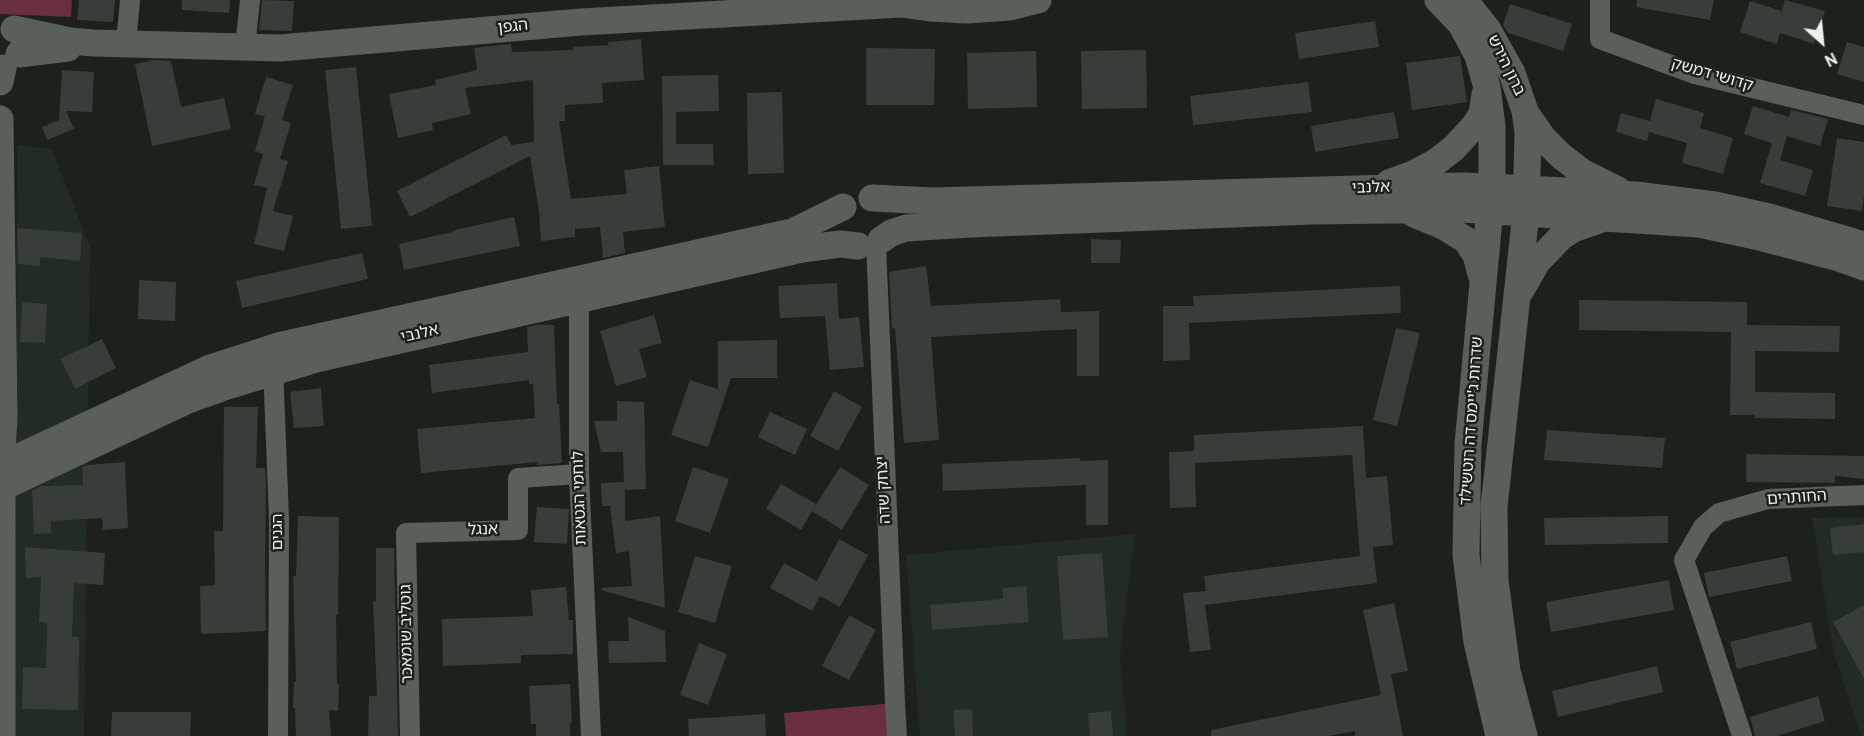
<!DOCTYPE html>
<meta charset="utf-8">
<style>
body{margin:0}
#map{position:relative;width:1864px;height:736px;overflow:hidden;background:#1c211c;font-family:Overpass,sans-serif}
canvas{display:block}
.north{position:absolute;left:1792px;top:12px;width:60px;height:60px;-webkit-text-stroke:4px #1c211c;paint-order:stroke;rotate:153deg;font-size:16px;font-weight:700;line-height:24px;text-align:center;color:#ecf0ec}
.north::after{content:'';display:block;margin:auto;width:21px;height:27px;background:#ecf0ec;clip-path:polygon(50% 0,100% 100%,50% 72%,0 100%)}
</style>
<div id="map">
<canvas width="1864" height="736"></canvas>
<div class="north">N</div>
</div>
<script>
const ctx = document.querySelector('canvas').getContext('2d');
ctx.lineJoin = 'round';
function fillPath(path, color) { ctx.fillStyle = color; ctx.fill(path, 'evenodd'); }
const toPath = rows => new Path2D(rows.map(r => 'M' + r).join(''));
function strokePath(path, color, width, dash) { ctx.strokeStyle = color; ctx.lineWidth = width; ctx.lineCap = dash ? 'butt' : 'round'; ctx.setLineDash(dash || []); ctx.stroke(path); }
function write(font, color, halo, rows, align = 'center') {
  ctx.font = font + ' Overpass,"Noto Sans Hebrew",sans-serif'; ctx.lineWidth = 5; ctx.setLineDash([]); ctx.textBaseline = 'middle'; ctx.strokeStyle = halo; ctx.fillStyle = color; for (const [text, x, y, turn = 0] of rows) {
    ctx.save(); ctx.translate(x, y); ctx.rotate((+turn || 0) * Math.PI / 180); ctx.textAlign = isNaN(turn) ? turn : align; if (halo) ctx.strokeText(text, 0, 0); ctx.fillText(text, 0, 0); ctx.restore();
  }
}
fillPath(toPath([
 [17,145,52,149,90,247,84,736,14,736],
 [1864,517,1864,736,1861,736,1833,649,1812,518],
 [1135,534,1120,656,1127,736,920,736,906,555]
]), '#212c22');
fillPath(toPath([
 [0,0,72,0,71,17,0,14],
 [895,703,897,736,786,736,784,713]
]), '#692f3c');
fillPath(toPath([
 [79,0,115,0,113,22,77,20],
 [182,0,230,0,229,13,182,10],
 [262,0,294,1,292,31,259,30],
 [1637,0,1714,0,1710,20,1636,7],
 [1785,0,1825,11,1814,44,1780,33,1777,44,1740,32,1750,1,1782,11],
 [1510,4,1572,24,1563,51,1508,33,1503,25],
 [1375,21,1379,47,1299,59,1295,33],
 [641,39,644,80,602,83,603,103,565,105,565,121,559,121,571,199,627,194,624,170,659,166,665,227,623,232,625,253,603,258,600,227,575,229,575,237,541,241,539,212,530,156,410,217,397,191,506,135,511,145,534,142,533,80,465,88,471,114,432,123,433,130,398,138,389,94,436,85,435,80,477,70,474,48,511,44,512,52,573,50,573,47,608,45,608,42],
 [1847,42,1864,47,1864,82,1837,74],
 [866,48,935,49,934,105,866,105],
 [1146,50,1147,108,1082,109,1081,51],
 [1036,51,1037,107,968,109,967,53],
 [1460,56,1467,102,1412,110,1406,63],
 [154,60,171,61,181,107,224,98,231,129,152,146,135,64],
 [356,67,372,226,341,229,325,70],
 [62,70,94,72,92,112,66,111,74,129,47,140,42,127,59,120],
 [718,75,719,111,676,112,676,144,713,144,714,165,663,165,662,76],
 [266,77,293,85,282,120,291,123,280,159,288,161,273,211,293,216,284,251,254,244,267,188,254,185,263,154,255,151,265,116,255,114],
 [1308,82,1312,112,1193,125,1190,96],
 [782,92,784,173,748,174,747,93],
 [1656,99,1704,113,1700,128,1733,138,1723,174,1682,163,1687,143,1649,132,1647,141,1616,132,1621,113,1650,121],
 [1753,106,1789,117,1791,110,1828,119,1820,146,1787,136,1780,160,1813,170,1805,196,1760,183,1772,143,1744,134],
 [1394,112,1399,138,1315,152,1311,126],
 [1837,138,1864,142,1864,195,1862,211,1827,206],
 [514,217,520,246,404,270,399,244,456,231,455,230],
 [17,228,82,233,80,261,40,257,40,266,18,264],
 [1091,239,1121,240,1120,263,1091,263],
 [362,253,368,279,242,308,236,281],
 [926,266,931,306,1060,299,1061,312,1099,311,1099,376,1077,376,1077,329,931,337,939,440,904,443,895,328,892,329,889,272],
 [139,280,176,282,175,321,138,319],
 [837,283,839,319,859,317,864,367,830,370,825,316,780,318,778,286],
 [1400,286,1401,313,1189,323,1190,360,1163,361,1163,306,1194,306,1193,296],
 [1579,300,1747,302,1747,325,1840,326,1839,352,1755,351,1755,392,1835,393,1835,419,1755,418,1755,415,1730,415,1731,332,1579,330],
 [22,302,47,304,45,343,20,342],
 [654,315,662,343,639,349,647,377,616,386,600,331],
 [536,325,554,325,557,404,559,404,562,463,537,465,537,462,421,473,417,429,535,418,533,384,529,384,529,380,432,393,429,365,528,352,527,327],
 [1396,328,1420,333,1397,426,1373,420],
 [102,339,116,368,75,389,60,359],
 [777,340,777,378,731,378,708,447,671,435,690,380,718,389,718,341],
 [321,388,324,426,294,428,290,392],
 [834,391,862,407,838,451,810,436],
 [617,401,644,402,646,489,625,490,625,521,660,516,665,608,601,590,601,588,632,586,629,551,616,553,610,506,602,506,601,483,624,482,623,452,601,452,594,421,617,421],
 [224,407,258,407,256,468,265,468,266,483,265,569,266,631,201,634,200,586,215,585,214,531,223,531],
 [770,412,807,429,795,455,758,437],
 [1363,426,1366,478,1387,476,1393,545,1373,547,1377,583,1205,605,1211,650,1190,652,1183,593,1206,591,1204,576,1360,556,1352,455,1195,463,1196,507,1170,508,1169,452,1194,451,1194,435],
 [1547,430,1665,438,1662,468,1544,460],
 [1746,454,1864,456,1864,479,1835,476,1835,483,1746,482],
 [1080,458,1080,461,1108,460,1108,525,1086,525,1086,485,943,491,942,464],
 [125,462,128,528,103,530,102,518,51,521,51,533,34,534,32,491,41,486,83,485,82,467,88,465],
 [693,467,729,479,710,533,675,521],
 [840,467,869,485,842,530,812,511],
 [781,484,816,504,801,530,766,509],
 [537,507,569,509,567,544,534,542],
 [298,516,339,517,338,615,336,615,337,684,339,685,338,711,329,710,331,736,296,736,295,708,293,708,294,682,296,682,293,576,296,576],
 [1668,516,1668,543,1545,545,1544,518],
 [1864,524,1864,552,1833,555,1830,528],
 [839,539,868,555,840,607,820,596,812,611,770,588,784,563,817,581],
 [25,547,105,553,103,585,74,583,72,637,79,637,78,710,22,709,23,667,46,668,47,623,39,622,41,577,26,578],
 [376,548,394,548,398,736,368,736,369,696,377,696,373,601,376,601],
 [1102,553,1108,637,1063,640,1057,556],
 [695,556,732,566,715,623,678,612],
 [1787,556,1792,581,1709,597,1704,573],
 [1669,580,1674,610,1551,632,1546,602],
 [1026,586,1029,622,932,630,930,605,1003,599,1003,588],
 [566,587,569,620,573,620,573,654,521,655,521,663,443,666,442,619,533,616,531,590],
 [1394,603,1408,671,1391,674,1403,736,1355,736,1355,731,1328,736,1211,736,1211,730,1381,695,1363,610],
 [1864,605,1864,679,1833,622],
 [849,615,876,630,849,680,822,666],
 [628,617,665,631,666,662,609,663,608,641,629,641],
 [1811,622,1817,649,1737,669,1730,642],
 [699,643,727,654,708,705,680,695],
 [1657,666,1663,692,1558,717,1552,691],
 [570,684,572,723,570,723,570,736,536,736,536,724,531,724,529,686],
 [1818,696,1825,721,1777,736,1755,736,1750,717],
 [972,709,973,736,955,736,953,710],
 [1111,711,1113,736,1090,736,1088,713],
 [112,712,191,712,190,736,111,736],
 [765,714,766,736,689,736,688,719]
]), '#373d38');
strokePath(toPath([
 [1600,0,1600,39,1695,74,1864,115],
 [126,44,130,0],
 [245,48,250,0],
 [876,244,895,703,897,736],
 [586,288,580,295,579,300,579,474,591,736],
 [274,359,273,366,279,519,278,736],
 [410,736,406,533,518,530,518,478,579,474],
 [1742,736,1684,560,1703,527,1719,513,1768,499,1864,495]
]), '#595f59', 20);
strokePath(toPath([
 [1438,0,1461,24,1478,56,1487,87,1492,126,1492,187,1468,444,1466,555,1477,642,1499,736],
 [1464,0,1488,30,1512,73,1525,111,1528,132,1526,213,1494,507,1495,580,1507,671,1524,736],
 [901,4,930,8,966,10,1010,7,1038,0],
 [14,29,70,41,93,43,280,48,581,22,901,4,917,0],
 [19,54,68,48],
 [0,82,3,68],
 [1525,112,1543,138,1561,156,1582,172,1618,190],
 [0,119,4,418,2,448,2,736],
 [1389,183,1413,174,1436,162,1454,148,1475,125,1482,114,1485,94],
 [872,198,933,201,1462,186,1492,187,1636,195,1715,205,1769,217,1864,245],
 [1414,214,1443,226,1466,240,1476,255,1481,274],
 [881,240,891,233,906,228,970,224,1313,211,1462,209,1699,224,1755,236,1839,258,1864,267],
 [1521,290,1537,262,1562,236,1573,229,1599,220],
 [0,469,21,456,210,368,278,346,792,232,843,207],
 [0,486,3,487,188,400,227,386,316,359,802,249,840,244,858,246]
]), '#595f59', 27);
write('16px', '#ecf0ec', '#1c211c', [
 ["הגפן",513,28,-6],
 ["ברון הירש",1505,66,64],
 ["קדושי דמשק",1712,76,16],
 ["אלנבי",1371,189,-2],
 ["אלנבי",420,335,-13],
 ["שדרות ג'יימס דה רוטשילד",1473,421,-86],
 ["יצחק שדה",885,490,-93],
 ["לוחמי הגטאות",581,498,-92],
 ["החותרים",1797,499,-4],
 ["אנגל",483,531,-1],
 ["הגנים",279,532,-90],
 ["גוטליב שומאכר",408,634,-91]
]);
</script>
